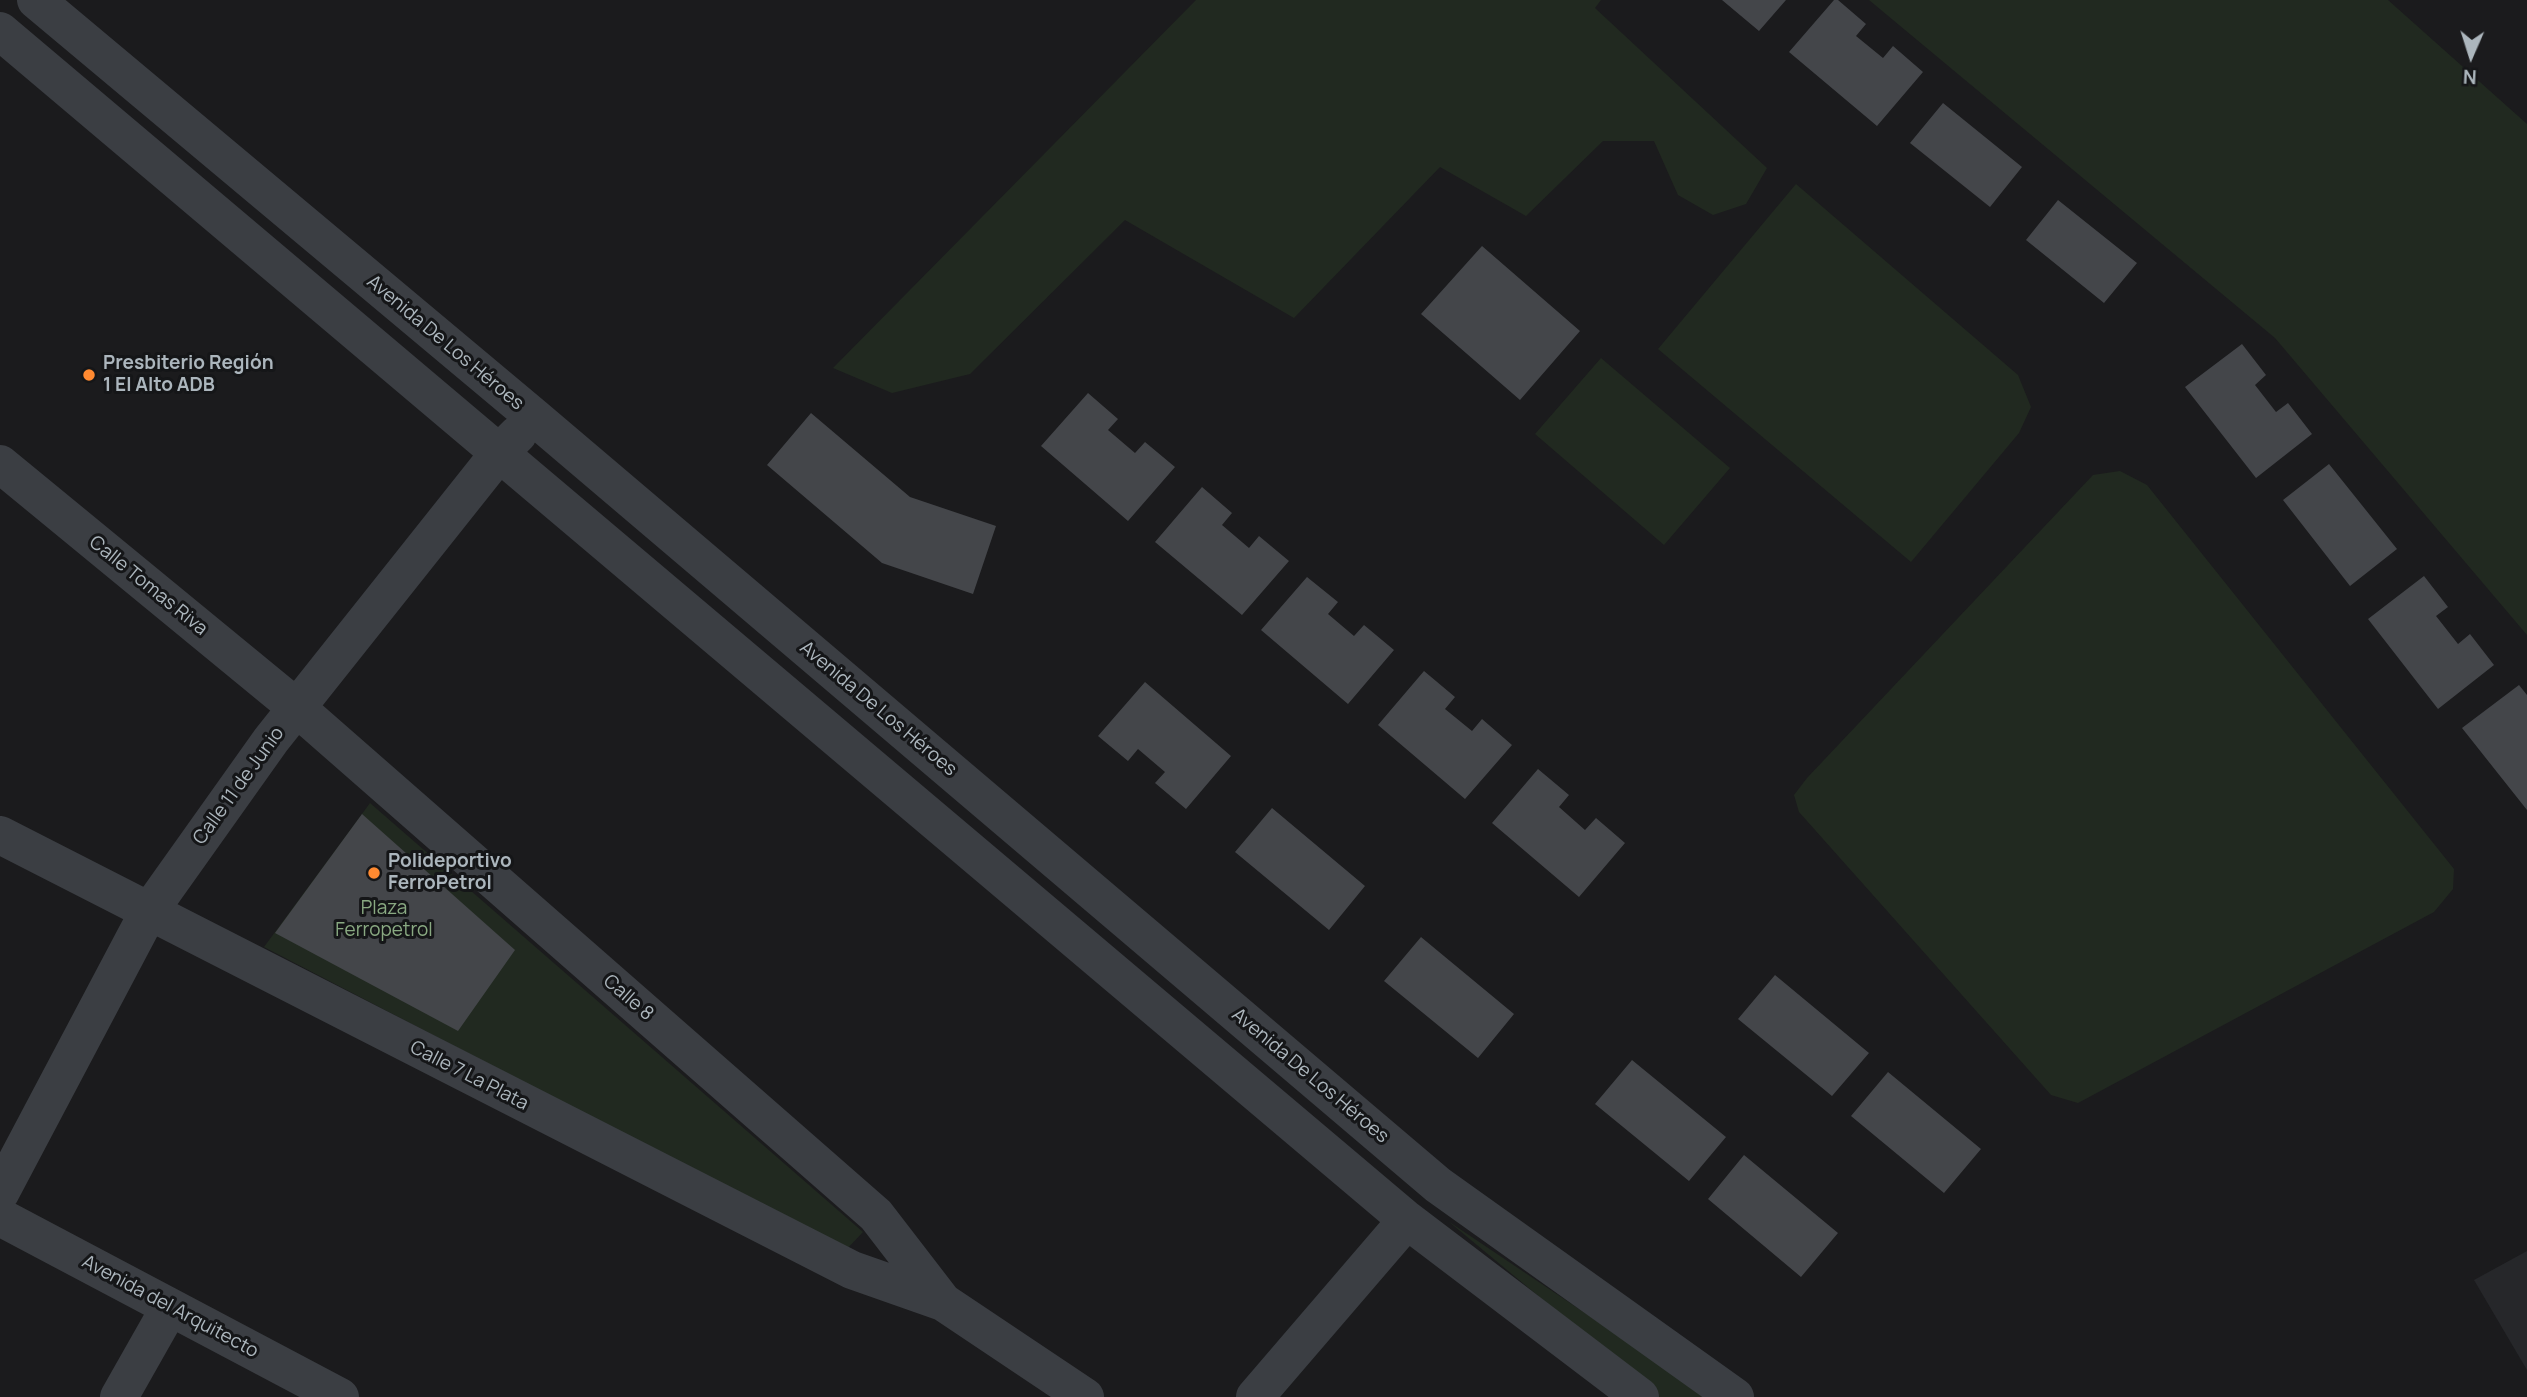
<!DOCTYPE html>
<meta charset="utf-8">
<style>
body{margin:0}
#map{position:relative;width:2527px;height:1397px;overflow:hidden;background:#1b1b1d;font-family:Manrope,sans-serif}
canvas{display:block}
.north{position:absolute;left:2436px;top:21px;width:70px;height:70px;-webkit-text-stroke:5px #151618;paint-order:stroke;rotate:183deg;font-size:19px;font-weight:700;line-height:28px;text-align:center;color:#acb6bd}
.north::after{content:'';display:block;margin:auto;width:24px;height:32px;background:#acb6bd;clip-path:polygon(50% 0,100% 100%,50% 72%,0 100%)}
</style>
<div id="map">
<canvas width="2527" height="1397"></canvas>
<div class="north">N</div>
</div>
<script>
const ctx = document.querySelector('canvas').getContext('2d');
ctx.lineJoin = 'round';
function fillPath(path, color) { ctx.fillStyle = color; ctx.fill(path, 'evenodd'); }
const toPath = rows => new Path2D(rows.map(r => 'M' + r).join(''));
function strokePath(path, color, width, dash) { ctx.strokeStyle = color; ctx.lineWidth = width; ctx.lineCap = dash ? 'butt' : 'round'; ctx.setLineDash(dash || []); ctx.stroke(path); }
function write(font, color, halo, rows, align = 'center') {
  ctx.font = font + ' Manrope,sans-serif'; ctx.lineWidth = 6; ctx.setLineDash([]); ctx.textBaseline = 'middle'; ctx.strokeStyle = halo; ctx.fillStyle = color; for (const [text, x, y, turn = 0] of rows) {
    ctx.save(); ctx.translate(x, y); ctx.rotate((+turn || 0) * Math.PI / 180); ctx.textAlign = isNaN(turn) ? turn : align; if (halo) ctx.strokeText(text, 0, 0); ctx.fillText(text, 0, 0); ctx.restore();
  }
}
fillPath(toPath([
 [2527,1251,2527,1370,2474,1280]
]), '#26272a');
fillPath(toPath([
 [1196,0,1601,0,1595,8,1767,168,1746,204,1713,215,1678,195,1654,141,1603,141,1526,216,1440,167,1294,318,1125,220,970,374,892,393,833,368],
 [1869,0,2388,0,2527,124,2527,635,2275,338],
 [1796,184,2018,375,2031,407,2019,433,1911,562,1658,349],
 [1601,358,1730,468,1664,545,1535,434],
 [2120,471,2147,485,2454,869,2453,889,2434,912,2078,1103,2051,1095,1799,812,1794,795,1807,778,2093,475],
 [370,803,863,1232,846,1250,264,947],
 [1448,1221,1710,1397,1660,1397]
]), '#212920');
fillPath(toPath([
 [1722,0,1786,0,1759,31],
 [1834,0,1838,0,1866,24,1856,36,1883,58,1893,46,1923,72,1877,126,1789,52],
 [1943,103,2022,167,1990,207,1910,143],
 [2058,200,2137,263,2104,303,2026,240],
 [1482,246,1580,331,1520,400,1421,314],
 [2242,344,2266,375,2255,385,2276,412,2288,403,2312,434,2256,478,2185,387],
 [1088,393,1118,419,1108,430,1135,453,1145,442,1175,467,1128,521,1041,446],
 [811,413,910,497,996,526,973,594,882,563,767,465],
 [2329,464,2397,549,2350,586,2283,500],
 [1202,487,1232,513,1222,525,1249,548,1259,536,1289,561,1242,615,1155,542],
 [2424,576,2448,607,2436,616,2458,644,2470,634,2494,665,2438,709,2368,619],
 [1307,577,1338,602,1328,614,1354,636,1364,625,1394,650,1348,704,1261,630],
 [1424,671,1455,697,1445,709,1472,731,1482,719,1512,745,1465,799,1378,725],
 [1145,682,1231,756,1186,809,1155,783,1165,772,1138,749,1128,761,1098,736],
 [2519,685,2527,695,2527,810,2462,728],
 [1538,769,1569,795,1559,807,1585,830,1596,818,1625,843,1579,897,1492,823],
 [1272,808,1365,886,1329,930,1235,852],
 [362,814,515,950,458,1031,275,933],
 [1421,937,1514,1014,1478,1058,1384,981],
 [1775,975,1869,1053,1832,1096,1738,1019],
 [1632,1060,1726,1137,1689,1181,1595,1104],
 [1888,1072,1981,1149,1944,1193,1851,1116],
 [1744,1155,1838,1233,1801,1277,1708,1199]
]), '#44464a');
strokePath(toPath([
 [36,0,534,417,1438,1185,1735,1397],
 [0,31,1407,1220,1640,1397],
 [0,464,297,708,876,1215,943,1302],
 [0,835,852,1270,943,1302,1085,1397],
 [0,1193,148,913,271,740,500,452,518,434],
 [0,1217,340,1397],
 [119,1397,170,1307],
 [1255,1397,1407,1220]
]), '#3b3e43', 38);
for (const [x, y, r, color] of [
 [89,375,7,"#ff8a31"],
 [374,873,7,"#ff8a31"]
]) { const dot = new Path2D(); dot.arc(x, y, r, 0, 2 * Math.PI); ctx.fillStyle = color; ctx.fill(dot); strokePath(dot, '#151618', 2.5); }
write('19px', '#acb6bd', '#151618', [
 ["Avenida De Los Héroes",445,343,40],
 ["Calle Tomas Riva",148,586,39],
 ["Avenida De Los Héroes",878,709,40],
 ["Calle 11 de Junio",239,786,-54],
 ["Calle 8",628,998,41],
 ["Calle 7 La Plata",469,1076,27],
 ["Avenida De Los Héroes",1310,1076,40],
 ["Avenida del Arquitecto",170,1307,28]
]);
write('bold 19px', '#acb6bd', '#151618', [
 ["Presbiterio Región",103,364],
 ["1 El Alto ADB",103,386],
 ["Polideportivo",388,862],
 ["FerroPetrol",388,884]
], 'left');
write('19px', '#89a982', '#151618', [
 ["Plaza",384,909],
 ["Ferropetrol",384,931]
]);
</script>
